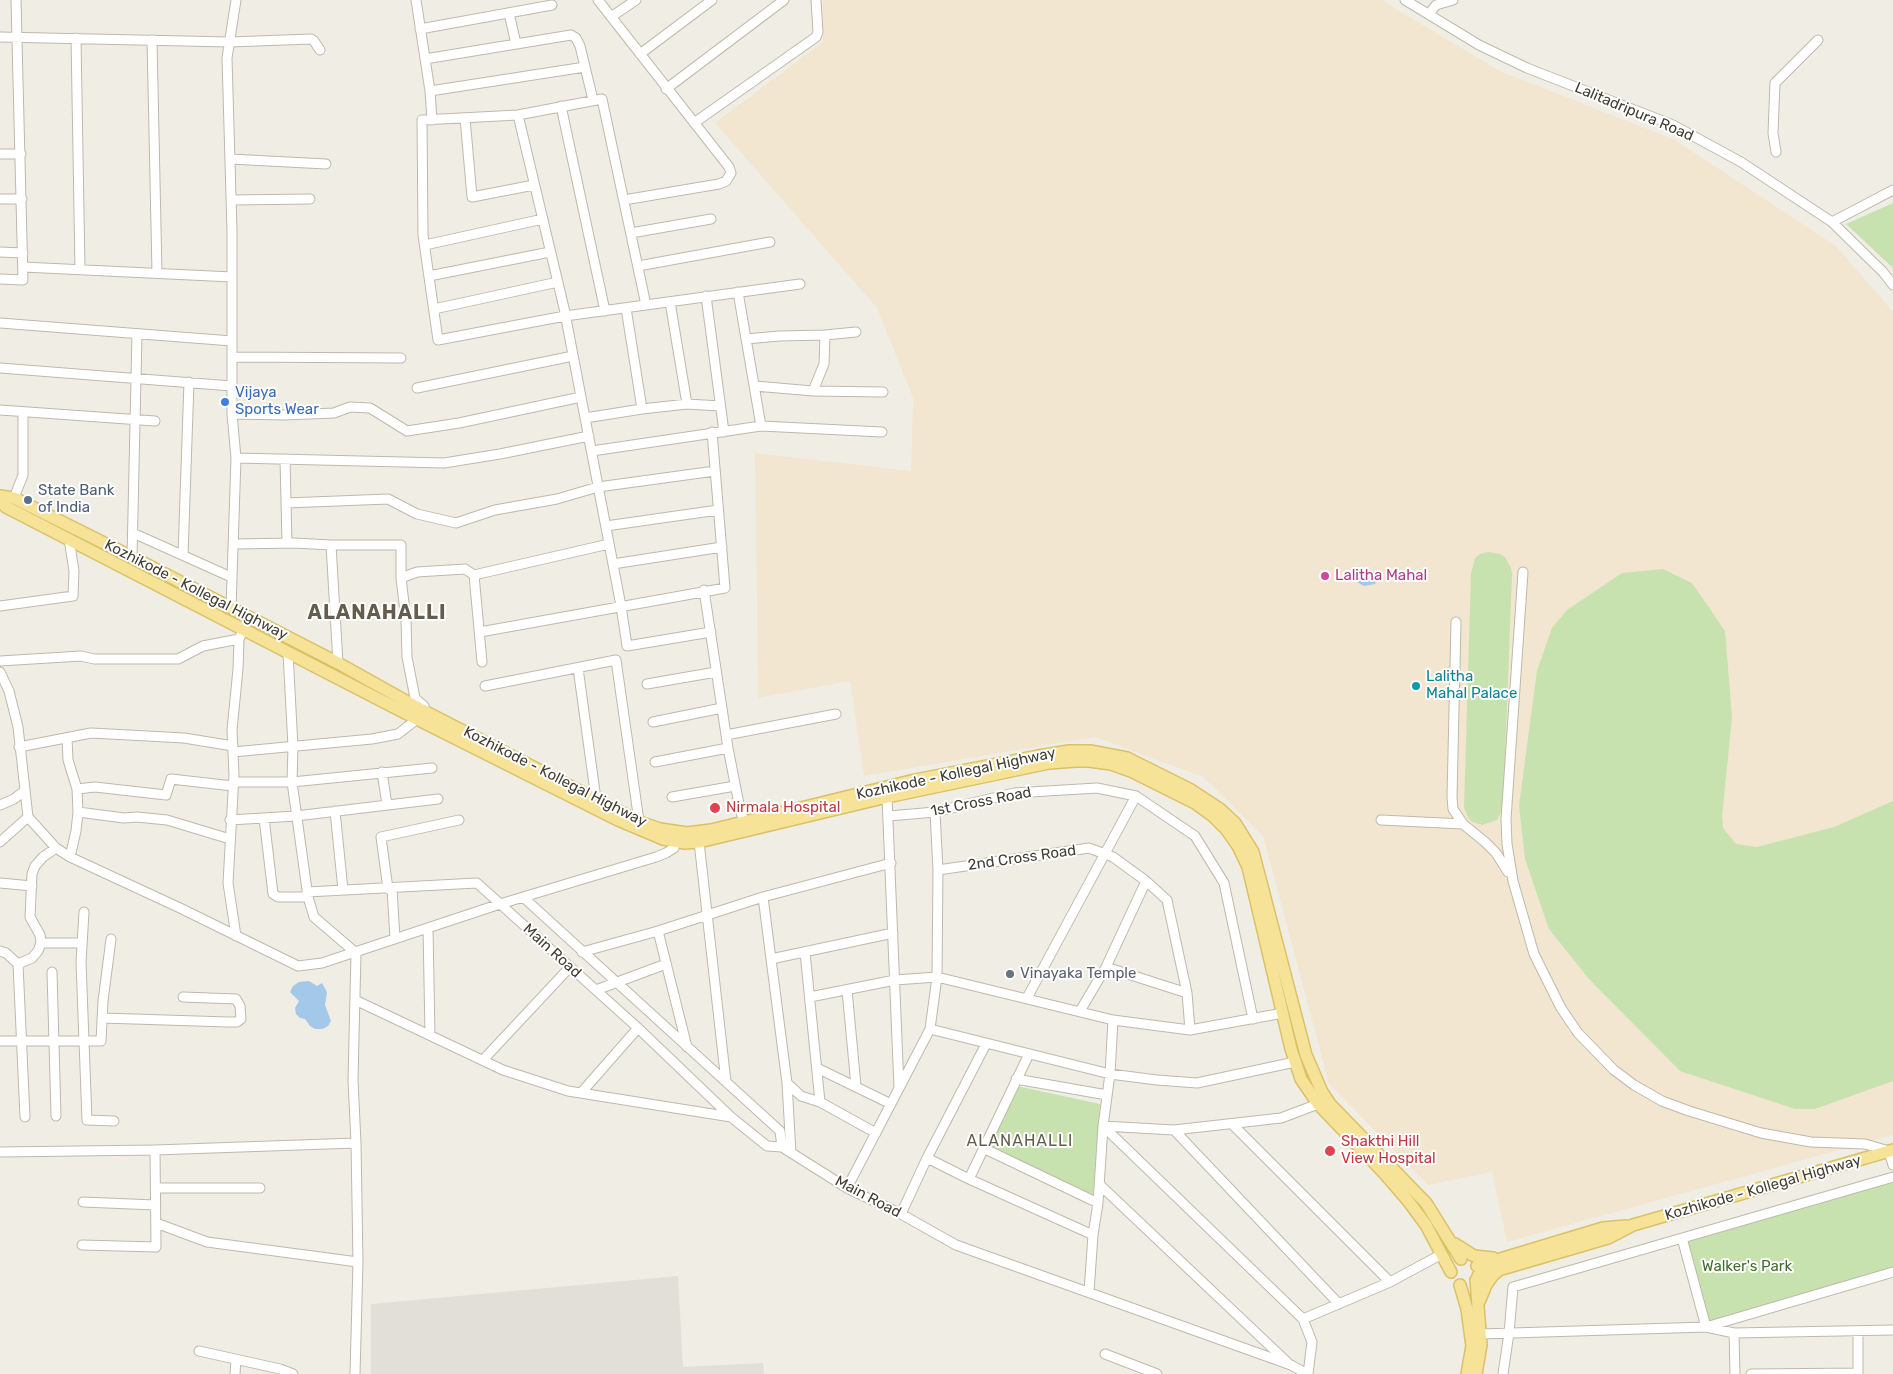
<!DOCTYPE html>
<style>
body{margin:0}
canvas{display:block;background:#f0eee4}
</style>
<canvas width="1893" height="1374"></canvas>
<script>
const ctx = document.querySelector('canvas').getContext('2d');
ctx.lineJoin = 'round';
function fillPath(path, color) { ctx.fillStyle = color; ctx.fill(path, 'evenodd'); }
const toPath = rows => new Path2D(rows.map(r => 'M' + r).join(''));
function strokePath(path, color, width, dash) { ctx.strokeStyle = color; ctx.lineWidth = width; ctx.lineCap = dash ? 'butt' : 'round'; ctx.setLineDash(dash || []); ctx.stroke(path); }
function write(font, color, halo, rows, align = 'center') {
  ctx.font = font + ' Rubik,sans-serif'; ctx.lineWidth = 4; ctx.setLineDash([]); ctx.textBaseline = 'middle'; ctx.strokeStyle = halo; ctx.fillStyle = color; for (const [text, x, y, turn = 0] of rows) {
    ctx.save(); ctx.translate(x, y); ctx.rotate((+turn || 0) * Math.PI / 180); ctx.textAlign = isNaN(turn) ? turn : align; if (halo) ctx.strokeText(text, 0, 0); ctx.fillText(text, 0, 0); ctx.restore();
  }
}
fillPath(toPath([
 [823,0,1384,0,1391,6,1500,71,1675,140,1836,246,1893,312,1893,1135,1507,1242,1492,1172,1428,1185,1329,1084,1263,836,1203,777,1095,737,864,776,850,681,758,698,755,453,911,471,913,398,877,308,715,123,823,42]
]), '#f2e6d0');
fillPath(toPath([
 [678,1276,683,1367,763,1363,764,1374,371,1374,371,1304]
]), '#e2dfd9');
fillPath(toPath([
 [1893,203,1893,268,1846,224],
 [1488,552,1500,554,1505,557,1511,568,1512,574,1503,808,1497,820,1482,825,1473,822,1469,819,1464,808,1471,573,1475,558,1480,554],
 [1663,569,1692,583,1725,631,1732,717,1722,817,1723,828,1736,844,1757,847,1834,827,1893,801,1893,1081,1815,1109,1795,1109,1680,1071,1589,979,1549,929,1525,859,1519,806,1537,671,1552,628,1567,610,1622,573],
 [1017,1086,1100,1104,1093,1196,991,1147],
 [1893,1179,1893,1272,1706,1327,1682,1238]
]), '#c7e2af');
fillPath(toPath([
 [1365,570,1373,571,1378,576,1375,584,1364,586,1355,581,1356,575],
 [309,981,317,986,322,983,327,992,325,1005,331,1021,328,1026,323,1029,315,1029,310,1026,305,1019,300,1018,296,1014,295,1008,299,1001,290,992,293,986,299,982]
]), '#a3c8ea');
const minor = toPath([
 [416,0,430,91,432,120],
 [598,0,729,167,731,173,726,181,719,184,624,200],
 [1405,0,1479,45,1527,68,1673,125,1741,162,1832,222,1883,272,1893,285],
 [509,13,516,44],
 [1429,14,1436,5,1453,0],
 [611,17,636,0],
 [420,29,552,5],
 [0,37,230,42,311,39,314,41,320,50],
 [76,38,80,269],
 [152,40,157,273],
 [640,54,712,0],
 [425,59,571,35,576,38,580,46,593,100],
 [666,89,784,0],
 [430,91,585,67],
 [561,106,605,311],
 [518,115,564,308,621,606,627,646,711,632],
 [465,118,472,197,534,185],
 [694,123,816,37,818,32,816,0],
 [1776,152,1773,133,1775,83,1818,40],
 [0,154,21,154],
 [230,159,326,164],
 [0,199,22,199],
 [231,200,310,199],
 [1832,222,1893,190],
 [631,233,711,219],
 [425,245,543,219],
 [0,252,23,253],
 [638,266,770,242],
 [23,267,232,277],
 [429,276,550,252],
 [0,279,23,280,16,0],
 [738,292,761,426],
 [706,296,724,432],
 [670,302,687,404],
 [646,305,602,99,518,115,422,120,423,235,438,340,565,316,800,284],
 [626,308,642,409],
 [434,309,558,282],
 [0,323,232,341],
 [746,339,779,336,825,335,856,332],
 [232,357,401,358],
 [0,368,232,386],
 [755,386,813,391,883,392],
 [417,388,573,356],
 [813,391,824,364,825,335],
 [0,410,155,421],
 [232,414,285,415,334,413,350,407,370,408,407,431,459,423,581,397],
 [585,418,642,409,687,404,720,406],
 [592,451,761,426,882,432],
 [236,458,444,463,500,454,589,436],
 [285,459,287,543],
 [14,498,23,475,23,412],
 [286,503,388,499,417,514,456,523,495,510,557,499,598,487,715,471],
 [606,526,718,510],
 [133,533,231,577],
 [234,544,294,543,331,545,401,545,401,578,406,620,407,657,415,698,424,706,422,710],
 [331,545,338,663],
 [183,555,189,382],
 [132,557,137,334],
 [613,564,722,547],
 [1523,572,1506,819,1507,844,1513,881,1534,954,1561,1008,1578,1033,1614,1070,1634,1085,1662,1101,1689,1111,1761,1133,1811,1142,1865,1144,1889,1151,1893,1165],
 [474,575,482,662],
 [401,578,417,572,465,569,474,575,609,544],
 [704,590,728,748,738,799,745,828],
 [0,606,73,596,74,571,69,539],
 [231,608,236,458,232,414,232,231,227,58,236,0],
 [1456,622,1452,797,1453,809,1463,824,1485,842,1496,853,1508,872],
 [480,632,725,588,712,432],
 [288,653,293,747,292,782,308,897,314,917,356,953,353,1080,356,1143,358,1262,355,1374],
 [0,661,81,656,94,659,178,659,203,646,239,639,241,635],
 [578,668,596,799],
 [0,672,9,691,18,727,28,817,56,848,70,857,180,908,298,966,322,963,500,904,656,857,666,853,674,848,677,837],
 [647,684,716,672],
 [485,686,616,660,640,828],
 [653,722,722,708],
 [726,735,836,714],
 [67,738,68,760,77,789,78,812,76,831,70,857],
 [19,747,91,733,184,738,233,746],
 [233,752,372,739,398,734,417,719],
 [655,762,728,748],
 [382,772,387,805],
 [233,782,292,782,432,768],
 [77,789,95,787,166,795,171,779,233,786],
 [672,797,735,786],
 [887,797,899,1088],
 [0,805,14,799,24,791],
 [335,811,343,890],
 [78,812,124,818,137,817,167,820,230,839],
 [889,816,935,812,1014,793,1097,788,1136,796,1195,836,1224,883,1253,1019],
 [264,818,273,894,278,897,308,897],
 [230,820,296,816,438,799],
 [1381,820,1463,824],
 [0,842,28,817],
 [699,842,726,1082],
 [938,870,1089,848,1113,857,1146,881,1167,900,1187,993,1190,1030],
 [0,883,32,886],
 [392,888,395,939],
 [388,889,381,837,459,820],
 [307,892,477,883,638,1028,731,1117,767,1146,782,1147,847,1188,901,1214,956,1245,1291,1365,1307,1374],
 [523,897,780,1131,782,1147],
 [763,897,787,1083,791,1153],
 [84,912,81,962,87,1120,114,1121],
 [428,928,430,1035],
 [658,931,687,1047],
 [236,936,228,883,234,775,232,730,238,669,239,639],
 [41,943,81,943],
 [0,951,6,953,18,964,25,1117],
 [582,952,658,931,763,897,891,863],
 [805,952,820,1102],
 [771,959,893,933],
 [18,964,32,958,38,951,41,943,40,935,30,917,32,874,35,866,43,857,56,848],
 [1106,967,1187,993],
 [52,972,56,1116],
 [596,990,666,964],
 [847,990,856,1086],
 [810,997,895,980,937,977,1113,1020,1190,1030,1283,1013],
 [1027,998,1136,796],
 [355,1000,503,1070,568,1091,731,1117],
 [1080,1011,1106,967,1146,881],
 [102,1018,228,1022,237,1022,241,1019,240,1006,236,999,183,997],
 [930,1029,1110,1074,1157,1080,1197,1083,1295,1062],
 [0,1041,101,1041,103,1001,111,939],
 [483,1060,570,967],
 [817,1068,891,1104],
 [1016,1079,1107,1095],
 [787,1083,801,1096,820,1102,876,1133],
 [581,1093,638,1028],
 [1232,1124,1390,1282],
 [1103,1126,1303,1319,1312,1342,1308,1374],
 [1103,1126,1174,1130,1281,1118,1318,1104],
 [1174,1130,1339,1304],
 [983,1148,1098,1203],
 [0,1152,155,1150,356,1143],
 [927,1158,969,1179,1093,1235],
 [969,1179,1029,1054],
 [1100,1185,1287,1362],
 [156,1188,260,1188],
 [847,1188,930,1029,937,977,938,870,935,812],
 [83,1202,155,1205],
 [901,1214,927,1158,986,1044],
 [156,1223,207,1242,358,1262],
 [1682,1238,1706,1327,1893,1272],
 [82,1245,156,1247,155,1150],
 [1089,1292,1093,1235,1098,1203,1103,1126,1110,1074,1113,1020],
 [1303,1319,1390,1282,1442,1254],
 [1734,1333,1735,1374],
 [1480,1334,1706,1327,1734,1333,1893,1330],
 [199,1351,280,1369,293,1374],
 [1105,1354,1157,1374],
 [235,1374,236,1360],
 [1503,1374,1509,1333,1513,1287,1893,1177],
 [1751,1374,1858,1373],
 [1858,1374,1858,1332]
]);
const major = toPath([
 [0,496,14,498,132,557,338,663,422,710,640,822,660,829,687,833,711,830,915,780,1038,756,1069,751,1090,751,1127,758,1191,790,1220,809,1235,823,1253,852,1306,1055,1322,1092,1330,1104,1426,1203,1461,1259],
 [0,501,6,507,417,719,618,820,663,839,685,843,699,842,887,797,1049,763,1076,761,1089,761,1111,764,1133,772,1195,803,1213,816,1226,829,1238,846,1248,867,1291,1049,1301,1079,1318,1104,1384,1173,1409,1202,1426,1225,1451,1272],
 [1455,1244,1474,1256,1493,1258],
 [1477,1266,1603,1228,1626,1226],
 [1478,1276,1608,1238,1633,1225,1893,1150],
 [1460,1285,1467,1309,1472,1346,1467,1374],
 [1479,1302,1486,1285,1493,1275,1499,1270],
 [1476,1374,1481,1345,1476,1280]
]);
strokePath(minor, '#beb9aa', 11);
strokePath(major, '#dac168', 14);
strokePath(minor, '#fff', 9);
strokePath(major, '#f7e397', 11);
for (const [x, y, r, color] of [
 [225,402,5,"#3f7fe0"],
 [28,500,5,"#5c6f8a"],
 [1325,576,5,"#d1479c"],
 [1416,686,5,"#0f9aa8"],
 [715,808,6,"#e0444e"],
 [1010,974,5,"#6b7280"],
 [1330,1151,6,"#e0444e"]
]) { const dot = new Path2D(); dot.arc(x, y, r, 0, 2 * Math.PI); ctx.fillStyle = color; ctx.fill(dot); strokePath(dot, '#fff', 2); }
write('15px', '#423e34', '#fff', [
 ["Lalitadripura Road",1634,112,23],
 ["Kozhikode - Kollegal Highway",196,590,27],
 ["Kozhikode - Kollegal Highway",956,774,-12],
 ["Kozhikode - Kollegal Highway",555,777,27],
 ["1st Cross Road",981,802,-11],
 ["2nd Cross Road",1022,858,-8],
 ["Main Road",552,951,42],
 ["Kozhikode - Kollegal Highway",1763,1188,-16],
 ["Main Road",868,1197,28]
]);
write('15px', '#366cbe', '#fff', [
 ["Vijaya",235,393],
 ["Sports Wear",235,410]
], 'left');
write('15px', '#4e5e75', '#fff', [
 ["State Bank",38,491],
 ["of India",38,508]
], 'left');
write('15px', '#b23c85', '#fff', [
 ["Lalitha Mahal",1335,576]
], 'left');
write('15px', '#0d838f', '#fff', [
 ["Lalitha",1426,677],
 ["Mahal Palace",1426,694]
], 'left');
write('15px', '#be3a42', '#fff', [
 ["Nirmala Hospital",726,808],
 ["Shakthi Hill",1341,1142],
 ["View Hospital",1341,1159]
], 'left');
write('15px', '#5b616d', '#fff', [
 ["Vinayaka Temple",1020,974]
], 'left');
write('15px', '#406f2c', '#fff', [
 ["Walker's Park",1747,1267]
]);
ctx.letterSpacing = '1px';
write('16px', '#645c4c', '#fff', [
 ["ALANAHALLI",1020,1141]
]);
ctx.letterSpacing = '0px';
ctx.letterSpacing = '1px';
write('bold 20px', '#645c4c', '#fff', [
 ["ALANAHALLI",377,613]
]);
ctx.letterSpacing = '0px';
</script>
